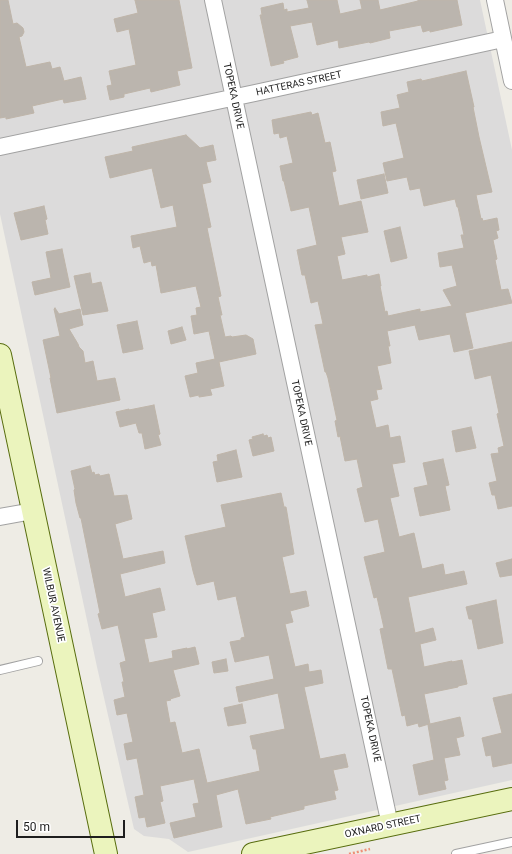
<!DOCTYPE html>
<style>
body{margin:0}
#map{position:relative;width:512px;height:854px;overflow:hidden;background:#eeece5;font-family:Roboto,sans-serif}
canvas{display:block}
.scale{position:absolute;left:16px;top:820px;width:109px;height:18px;box-sizing:border-box;border:2px solid #1e1e1e;border-top:0;padding-left:5px;font-size:12px;line-height:14px;white-space:nowrap;color:#1e1e1e;-webkit-text-stroke:3px #fff;paint-order:stroke}
</style>
<div id="map">
<canvas width="512" height="854"></canvas>
<div class="scale">50 m</div>
</div>
<script>
const ctx = document.querySelector('canvas').getContext('2d');
ctx.lineJoin = 'round';
function fillPath(path, color) { ctx.fillStyle = color; ctx.fill(path, 'evenodd'); }
const toPath = rows => new Path2D(rows.map(r => 'M' + r).join(''));
function strokePath(path, color, width, dash) { ctx.strokeStyle = color; ctx.lineWidth = width; ctx.lineCap = dash ? 'butt' : 'round'; ctx.setLineDash(dash || []); ctx.stroke(path); }
function write(font, color, halo, rows, align = 'center') {
  ctx.font = font + ' Roboto,sans-serif'; ctx.lineWidth = 3.5; ctx.setLineDash([]); ctx.textBaseline = 'middle'; ctx.strokeStyle = halo; ctx.fillStyle = color; for (const [text, x, y, turn = 0] of rows) {
    ctx.save(); ctx.translate(x, y); ctx.rotate((+turn || 0) * Math.PI / 180); ctx.textAlign = isNaN(turn) ? turn : align; if (halo) ctx.strokeText(text, 0, 0); ctx.fillText(text, 0, 0); ctx.restore();
  }
}
fillPath(toPath([
 [0,0,480,0,512,150,512,780,188,852,169,839,144,836,134,829,97,667,0,214]
]), '#dcdbdb');
const building = toPath([
 [0,0,8,0,13,24,17,23,23,28,24,32,22,36,19,37,26,67,50,62,52,69,60,67,64,81,81,77,86,99,64,103,63,99,32,106,34,113,6,119,6,117,0,118,0,0],
 [135,0,179,0,192,68,177,71,180,85,151,92,150,88,124,94,124,97,110,100,107,86,112,85,109,71,136,65,129,29,117,32,114,19,138,13,135,0],
 [307,0,337,0,340,14,362,9,360,0,378,0,380,10,418,1,418,0,457,0,462,25,430,32,430,30,423,32,421,25,389,31,390,38,370,43,369,42,339,48,338,40,317,45,312,22,290,26,298,57,283,61,284,63,271,66,260,15,262,15,261,8,283,3,284,10,287,9,287,12,309,8,307,0],
 [466,71,474,107,473,107,479,137,492,192,476,195,481,219,482,218,483,221,497,218,499,230,496,231,498,238,493,240,497,259,495,260,501,290,508,289,512,303,465,313,473,348,454,352,450,334,419,340,415,325,387,331,390,346,388,346,391,363,377,366,382,389,376,390,378,399,370,401,376,428,388,425,390,438,400,436,405,462,392,464,399,496,390,498,399,537,414,533,422,569,443,564,445,575,464,571,467,584,408,597,415,633,433,628,436,640,420,644,424,667,452,661,452,662,462,660,467,684,458,686,458,687,424,694,430,724,460,717,464,736,456,738,460,755,444,758,448,780,444,781,446,789,419,795,413,765,434,760,428,725,429,724,419,727,418,723,407,726,405,715,402,716,392,669,388,669,380,629,384,628,377,597,374,598,364,557,385,552,378,519,365,522,357,489,363,487,357,459,345,461,340,436,338,437,335,421,337,420,328,378,326,372,325,372,315,325,323,324,318,301,311,303,305,275,302,275,297,250,317,245,309,207,291,211,284,181,283,181,280,166,293,163,287,136,280,138,279,133,274,134,272,120,311,112,312,115,318,113,325,143,330,142,336,171,332,172,339,206,361,201,368,232,341,237,345,254,337,256,342,280,367,275,367,277,379,274,381,286,380,286,385,312,387,311,388,316,420,309,420,312,452,306,443,290,457,286,452,265,440,267,438,253,464,248,461,235,464,235,458,207,457,207,455,199,424,206,420,188,410,190,407,177,387,181,383,163,404,158,396,123,383,126,381,112,400,108,397,95,409,92,407,82,421,79,422,81,466,71],
 [186,135,200,148,213,145,216,160,206,162,211,182,202,184,211,227,207,228,221,296,218,297,222,315,220,315,225,337,231,336,232,337,246,335,253,339,256,354,219,362,224,386,210,389,212,395,199,397,199,395,190,397,185,376,198,373,196,363,215,359,209,331,194,334,191,316,197,315,196,308,201,307,196,286,161,293,156,265,152,266,151,261,144,263,140,246,133,248,131,236,177,227,173,205,161,208,152,168,110,178,105,157,133,151,132,147,186,135],
 [384,174,388,193,361,199,357,180,384,174],
 [44,206,47,219,45,220,48,234,21,240,14,213,44,206],
 [400,227,407,258,391,262,384,231,400,227],
 [62,249,70,287,35,295,32,282,51,278,46,252,62,249],
 [90,273,92,284,101,282,108,311,83,315,74,276,90,273],
 [55,308,59,314,80,309,83,325,69,329,78,344,79,347,83,351,85,363,93,361,97,381,115,378,120,400,57,413,50,378,51,378,43,340,60,336,54,309,55,308],
 [137,321,143,349,123,353,117,325,137,321],
 [182,327,186,340,171,344,168,331,182,327],
 [512,342,512,506,498,509,495,495,492,495,489,483,497,481,491,454,499,453,498,448,504,446,497,414,499,413,491,375,475,379,469,351,512,342],
 [154,405,160,434,158,435,161,445,145,449,142,433,139,433,136,423,120,427,116,412,129,409,129,410,154,405],
 [471,427,476,448,456,452,452,431,471,427],
 [263,434,264,436,267,435,268,438,271,437,274,451,253,456,249,440,253,439,252,437,263,434],
 [236,450,242,477,217,482,213,462,218,461,217,455,236,450],
 [443,459,449,485,445,486,450,510,420,516,414,488,428,485,423,463,443,459],
 [90,466,92,473,94,472,95,475,99,474,100,476,109,474,114,496,127,495,132,519,115,524,123,559,163,551,165,563,120,574,125,597,160,588,165,610,152,613,157,637,144,639,149,663,173,658,172,651,187,648,187,649,195,647,199,664,173,670,180,696,170,699,171,700,166,701,170,723,175,722,182,753,199,749,207,783,260,771,256,749,253,749,250,736,285,729,278,693,239,702,236,687,274,679,269,655,235,662,230,642,241,640,241,638,245,637,236,596,218,600,214,581,197,585,193,571,185,536,226,527,221,505,281,493,284,507,286,507,294,554,282,557,290,594,306,591,309,606,290,611,293,622,285,624,295,667,308,664,309,672,321,670,323,683,304,687,320,759,345,754,348,767,333,770,338,790,334,791,336,799,304,806,304,809,270,817,271,819,246,824,238,789,216,795,222,827,174,838,170,823,196,817,193,804,199,803,194,779,160,786,163,801,160,802,165,823,147,827,145,817,139,818,135,797,144,795,137,758,127,760,124,744,133,742,127,713,117,715,114,700,125,697,122,682,124,682,120,663,126,661,118,625,102,629,98,614,100,613,81,518,80,518,76,503,74,490,75,489,71,471,90,466],
 [512,559,512,575,500,577,496,563,512,559],
 [496,600,503,643,478,649,472,619,469,619,466,607,496,600],
 [226,659,228,671,214,673,212,662,226,659],
 [512,694,512,763,493,767,491,755,486,756,482,738,502,733,493,698,512,694],
 [242,704,246,723,228,726,224,708,242,704]
]);
fillPath(building, '#bbb5ae');
strokePath(building, '#bfb5a9', 1);
const lane = toPath([
 [0,670,38,661],
 [456,854,512,842]
]);
const street = toPath([
 [213,0,390,825],
 [495,0,512,81],
 [0,147,255,93,503,39],
 [0,517,33,511]
]);
const secondary = toPath([
 [0,355,106,854],
 [253,854,512,799]
]);
strokePath(lane, '#a2a2a2', 10);
strokePath(street, '#a2a2a2', 18);
strokePath(secondary, '#586d0e', 24);
strokePath(toPath([
 [349,854,370,849]
]), '#ee9076', 2.5, [2, 2]);
strokePath(lane, '#fff', 8);
strokePath(street, '#fff', 16);
strokePath(secondary, '#ebf4bd', 22);
write('10px', '#1e1e1e', '#fff', [
 ["HATTERAS STREET",299,84,-12],
 ["TOPEKA DRIVE",233,96,78],
 ["TOPEKA DRIVE",301,413,78],
 ["WILBUR AVENUE",53,605,78],
 ["TOPEKA DRIVE",370,729,78],
 ["OXNARD STREET",383,827,-12]
]);
</script>
